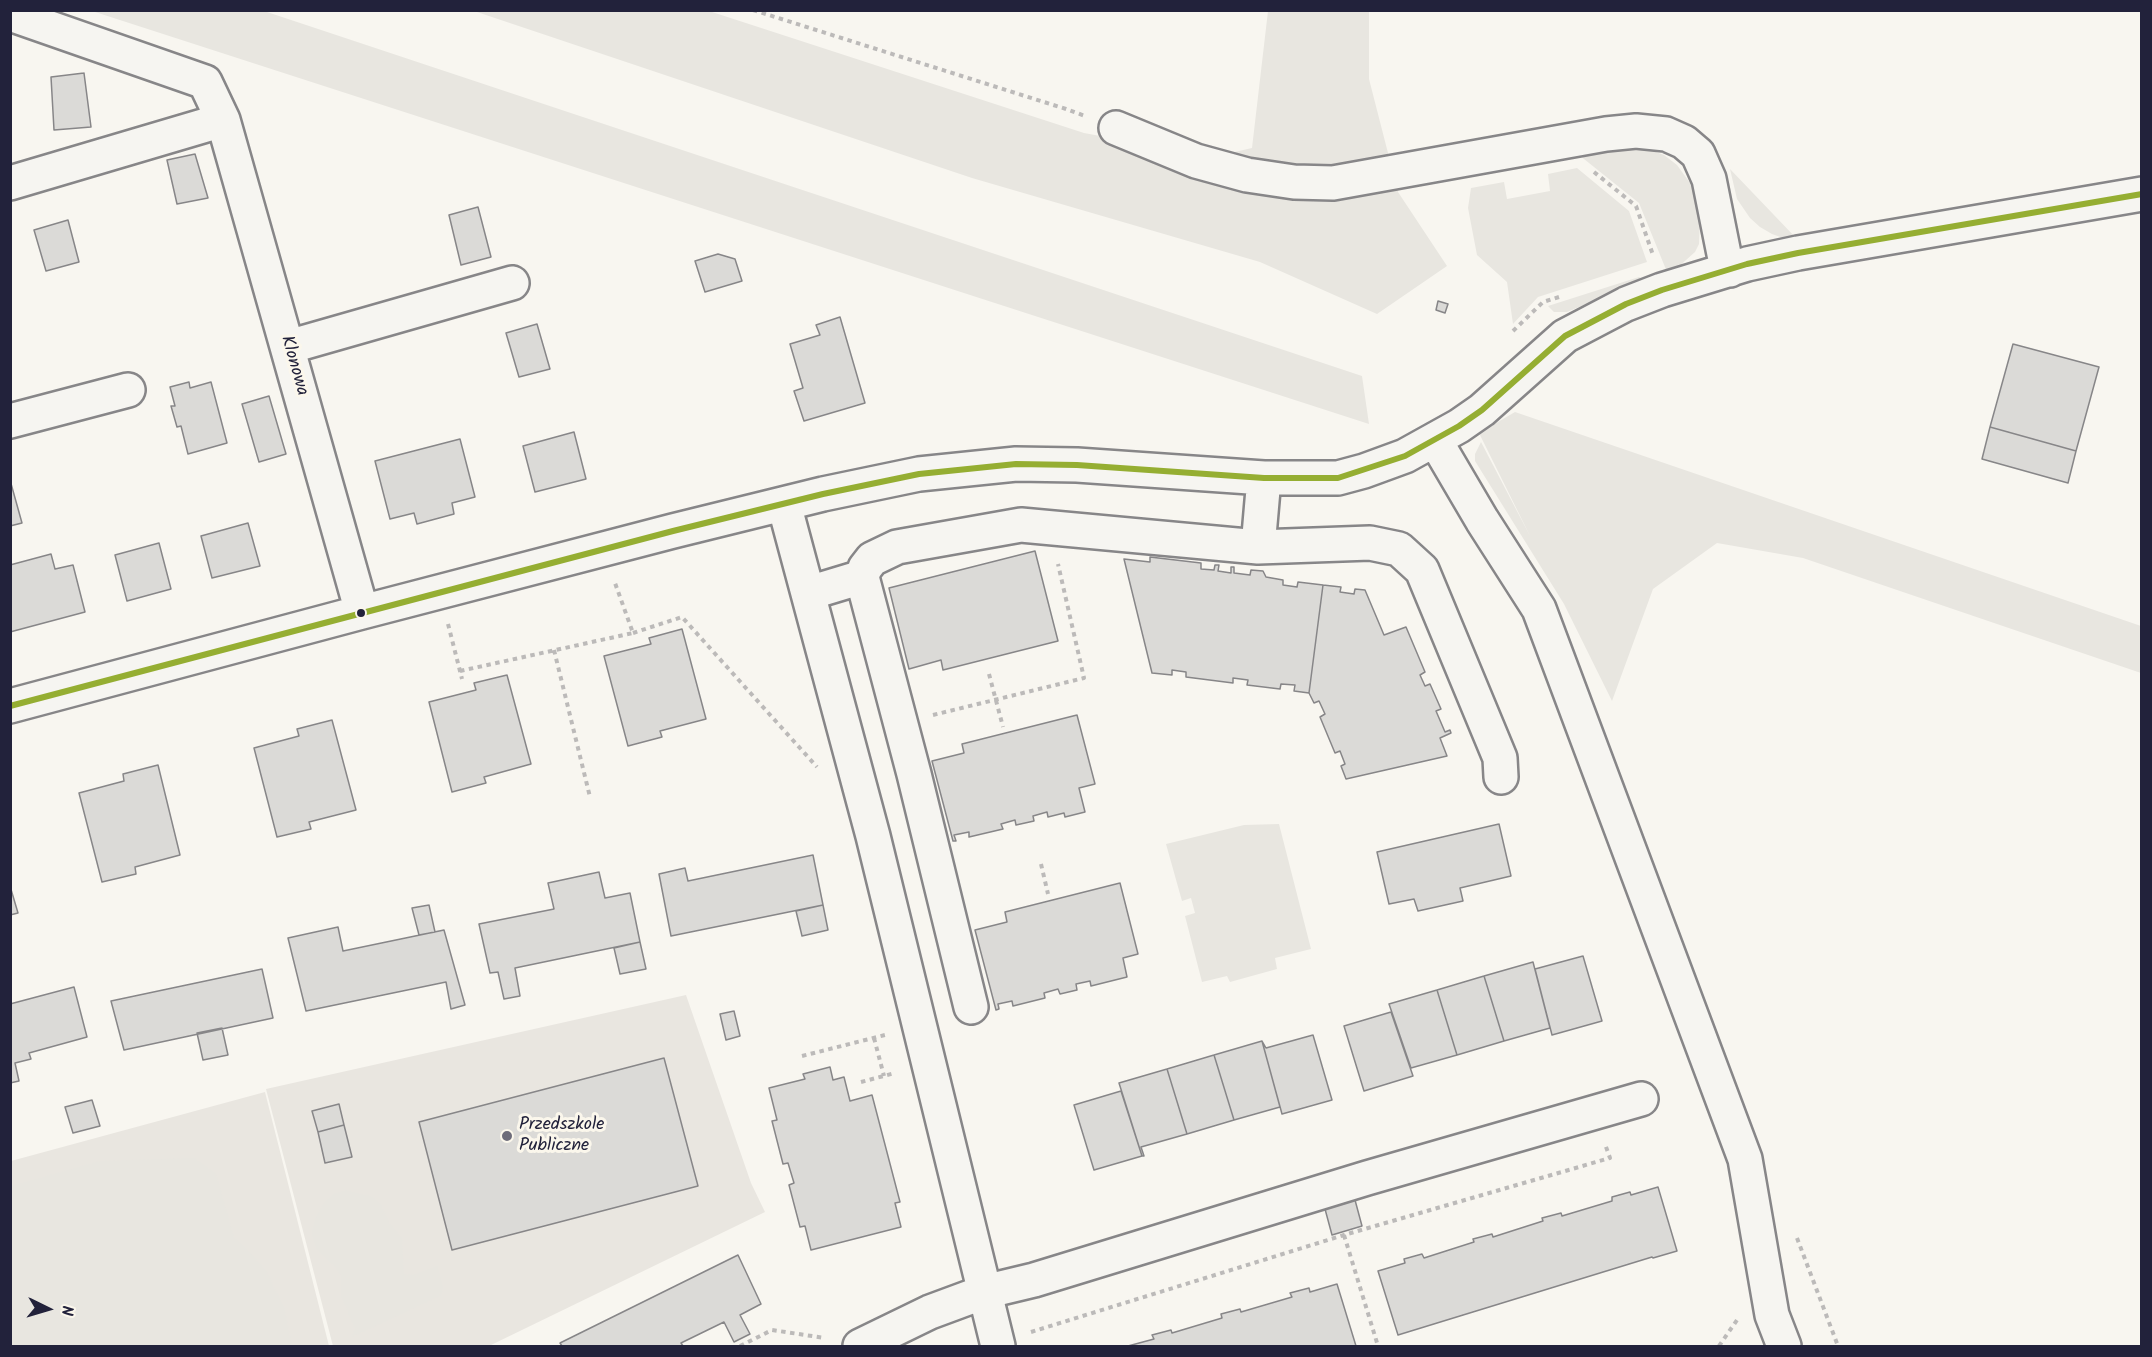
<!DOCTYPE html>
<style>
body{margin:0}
#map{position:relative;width:2152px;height:1357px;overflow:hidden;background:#f8f6f0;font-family:Kalam,sans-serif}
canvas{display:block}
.frame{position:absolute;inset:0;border:12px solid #22223b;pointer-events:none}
.north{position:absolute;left:18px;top:1279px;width:60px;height:60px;-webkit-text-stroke:4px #fbf7ec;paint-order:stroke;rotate:95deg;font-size:16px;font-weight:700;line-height:24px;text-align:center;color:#22223b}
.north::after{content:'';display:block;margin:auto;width:21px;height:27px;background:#22223b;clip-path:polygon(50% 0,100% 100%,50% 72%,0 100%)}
</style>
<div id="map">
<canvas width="2152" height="1357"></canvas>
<div class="frame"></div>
<div class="north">N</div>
</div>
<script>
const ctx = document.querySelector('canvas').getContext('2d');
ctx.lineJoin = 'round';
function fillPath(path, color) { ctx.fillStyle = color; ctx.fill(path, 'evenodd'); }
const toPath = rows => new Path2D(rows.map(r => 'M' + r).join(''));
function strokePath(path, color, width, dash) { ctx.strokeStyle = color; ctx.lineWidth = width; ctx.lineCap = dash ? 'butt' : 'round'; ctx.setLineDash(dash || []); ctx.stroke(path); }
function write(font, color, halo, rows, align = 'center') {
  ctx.font = font + ' Kalam,sans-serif'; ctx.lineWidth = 6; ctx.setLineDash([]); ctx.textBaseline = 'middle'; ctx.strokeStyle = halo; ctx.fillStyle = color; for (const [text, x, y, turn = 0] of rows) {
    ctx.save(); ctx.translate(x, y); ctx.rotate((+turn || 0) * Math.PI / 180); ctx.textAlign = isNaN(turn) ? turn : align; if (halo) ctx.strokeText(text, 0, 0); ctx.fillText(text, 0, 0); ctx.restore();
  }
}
fillPath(toPath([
 [686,995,751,1183,765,1212,489,1346,333,1346,266,1089],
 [265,1092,329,1346,11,1346,11,1161]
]), '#e9e6e0');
fillPath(toPath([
 [92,11,264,11,1362,376,1369,424],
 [474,11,709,11,1084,133,1213,157,1252,148,1268,11,1369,11,1369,79,1398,192,1447,266,1377,314,1260,262,972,178],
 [1627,146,1648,149,1664,155,1677,165,1690,183,1696,200,1700,219,1699,244,1695,252,1676,269,1667,272,1639,203,1579,155],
 [1577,168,1629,211,1647,262,1538,297,1513,324,1507,282,1477,255,1468,208,1471,188,1504,182,1507,199,1550,191,1548,174],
 [1730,169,1796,238,1786,239,1772,234,1760,227,1750,218,1737,199],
 [1639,277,1645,280,1567,312,1554,312,1548,306],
 [1515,412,2141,626,2141,673,1803,558,1717,543,1653,589,1612,701,1564,604,1475,461,1475,454,1481,442,1530,536,1479,433],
 [1279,824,1311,949,1275,958,1277,969,1230,982,1227,976,1202,982,1185,916,1195,913,1191,898,1182,901,1166,844,1244,825],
 [194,1158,216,1174,234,1238,251,1254,268,1274,285,1311,292,1346,11,1346,11,1186,100,1161],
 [347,1190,367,1195,375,1199,382,1207,389,1223,402,1239,404,1274,413,1275,437,1266,443,1289,440,1296,352,1337,355,1329,341,1295,341,1275,334,1265,317,1249,312,1234,316,1218,324,1203,336,1193]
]), '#e8e6e0');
const building = toPath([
 [84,73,91,127,54,130,51,77,84,73],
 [195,154,208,198,177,204,167,160,195,154],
 [478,207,491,257,461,265,449,215,478,207],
 [68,220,79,262,46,271,34,230,68,220],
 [718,254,735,259,742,281,705,292,695,261,718,254],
 [1438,301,1448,304,1445,313,1436,310,1438,301],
 [840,317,865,403,804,421,794,391,803,388,790,344,820,335,816,325,840,317],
 [537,324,550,369,519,377,506,333,537,324],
 [2013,344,2099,367,2076,451,1990,427,2013,344],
 [189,382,190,388,211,382,227,443,188,454,181,426,177,427,171,406,175,406,170,387,189,382],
 [269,396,286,454,259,462,242,404,269,396],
 [1990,427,2076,451,2068,483,1982,459,1990,427],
 [574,432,586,479,535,492,523,446,574,432],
 [460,439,475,497,452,503,454,514,417,524,414,513,390,519,375,461,460,439],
 [10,480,22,523,10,526,10,480],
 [248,523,260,566,212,578,201,536,248,523],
 [159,543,171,589,127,601,115,555,159,543],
 [1035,551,1058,641,943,670,941,660,909,669,889,588,1035,551],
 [51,554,55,569,73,565,85,612,10,632,10,565,51,554],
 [1150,557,1201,563,1201,569,1214,570,1215,565,1219,565,1218,571,1231,573,1231,567,1234,567,1234,573,1250,575,1251,570,1263,571,1266,577,1283,580,1283,585,1297,587,1298,582,1323,585,1309,693,1294,691,1295,685,1281,684,1280,689,1247,685,1248,680,1233,678,1233,683,1186,677,1186,672,1172,670,1172,675,1152,673,1124,559,1150,562,1150,557],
 [1323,585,1341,587,1340,592,1354,594,1355,589,1365,590,1384,635,1406,627,1425,672,1420,675,1425,686,1430,684,1441,709,1436,711,1445,732,1450,730,1451,733,1440,738,1447,756,1346,779,1341,766,1345,764,1340,751,1335,753,1320,717,1325,714,1319,701,1314,703,1309,693,1323,585],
 [682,629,706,719,660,731,662,737,628,746,604,656,651,644,649,638,682,629],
 [507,675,531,764,484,777,486,783,452,792,429,702,476,690,474,683,507,675],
 [1077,715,1095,784,1079,788,1085,812,1065,817,1064,813,1048,817,1047,812,1033,816,1034,821,1016,825,1015,820,1001,824,1003,829,969,837,969,832,954,835,956,841,953,841,932,761,964,753,962,744,1077,715],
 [332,720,356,810,309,822,311,829,277,837,254,748,299,736,297,729,332,720],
 [158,765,180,855,135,867,136,874,102,882,79,793,124,781,123,774,158,765],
 [1499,824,1511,876,1460,888,1463,901,1418,911,1414,899,1389,904,1377,852,1499,824],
 [813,855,823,905,671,936,659,874,685,868,688,881,813,855],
 [599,872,605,898,630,893,640,942,515,968,520,996,504,999,498,972,490,973,479,924,554,909,548,883,599,872],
 [1120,883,1138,954,1123,958,1127,977,1091,986,1090,981,1076,984,1077,990,1060,994,1058,989,1044,993,1045,998,1013,1006,1012,1001,998,1004,999,1009,996,1010,975,930,1007,922,1005,912,1120,883],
 [10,886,18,913,10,915,10,886],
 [429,905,435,932,419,935,412,908,429,905],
 [823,905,828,930,802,936,796,911,823,905],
 [338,927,343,951,444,930,465,1005,451,1009,446,982,306,1011,288,938,338,927],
 [640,942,646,969,620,974,614,948,640,942],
 [1583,956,1602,1021,1552,1035,1535,969,1583,956],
 [1533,962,1550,1028,1504,1041,1484,976,1533,962],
 [262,969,273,1018,124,1050,111,1001,262,969],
 [1484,976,1504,1041,1457,1055,1437,990,1484,976],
 [74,987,87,1037,29,1053,31,1059,15,1063,19,1081,10,1083,10,1004,74,987],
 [1437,990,1457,1055,1411,1068,1389,1004,1437,990],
 [734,1011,740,1036,726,1040,720,1014,734,1011],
 [1391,1012,1413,1076,1364,1091,1344,1026,1391,1012],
 [222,1028,228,1055,203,1060,197,1033,222,1028],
 [1313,1035,1332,1100,1282,1114,1262,1041,1266,1048,1313,1035],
 [1262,1041,1280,1107,1234,1120,1214,1055,1262,1041],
 [1214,1055,1234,1120,1187,1134,1167,1069,1214,1055],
 [664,1058,698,1186,452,1250,419,1122,664,1058],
 [830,1067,833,1080,844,1077,850,1101,872,1095,900,1202,895,1203,901,1227,811,1250,805,1226,800,1227,789,1185,794,1183,788,1163,783,1164,772,1121,777,1120,769,1088,805,1079,803,1074,830,1067],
 [1167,1069,1187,1134,1141,1147,1144,1156,1142,1156,1119,1083,1167,1069],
 [1121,1091,1142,1156,1094,1170,1074,1105,1121,1091],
 [92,1100,100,1126,73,1133,65,1107,92,1100],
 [339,1104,344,1125,318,1132,312,1111,339,1104],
 [344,1125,352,1157,325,1163,318,1132,344,1125],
 [1658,1187,1677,1251,1653,1258,1652,1257,1398,1335,1378,1271,1405,1263,1404,1259,1422,1254,1424,1258,1474,1242,1473,1239,1492,1234,1493,1237,1543,1221,1542,1218,1561,1213,1562,1216,1612,1201,1612,1197,1630,1192,1631,1195,1658,1187],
 [1355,1200,1362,1226,1332,1235,1325,1209,1355,1200],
 [738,1255,761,1304,740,1315,750,1334,734,1342,724,1322,681,1343,683,1346,562,1346,560,1343,738,1255],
 [1337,1284,1356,1346,1128,1346,1154,1339,1152,1335,1171,1330,1172,1333,1222,1318,1221,1314,1240,1309,1241,1312,1292,1297,1290,1293,1309,1288,1310,1292,1337,1284]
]);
fillPath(building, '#dbdad7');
strokePath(building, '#878688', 1.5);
const minor = toPath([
 [10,14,205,82,223,120],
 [1116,128,1196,161,1247,175,1294,182,1333,183,1606,134,1636,131,1666,134,1684,142,1698,154,1709,179,1724,254,1730,270],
 [10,183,223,120,362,612],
 [288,347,512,283],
 [10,421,128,390],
 [1435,440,1482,520,1539,609,1745,1159,1772,1315,1784,1346],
 [784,504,873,836,998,1346],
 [1258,547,1264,478],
 [809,593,862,577],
 [10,706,362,612,673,531,823,494,919,474,1016,464,1077,465,1264,478,1338,478,1364,471,1405,456,1459,426,1482,410,1565,336,1626,304,1662,290,1747,264,1798,253,2142,194],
 [971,1007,914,774,862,577,865,568,872,559,897,547,1021,525,1258,547,1370,543,1399,549,1422,570,1500,758,1501,777],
 [860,1346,930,1312,984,1292,1034,1280,1367,1178,1641,1099]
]);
strokePath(minor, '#878688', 38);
strokePath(toPath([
 [753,10,1066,109,1085,116],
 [1594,172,1636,206,1653,255],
 [1513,331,1543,302,1559,297],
 [448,624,462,679],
 [633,633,682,617,817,767],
 [554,650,590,797],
 [460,671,633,633,615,583],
 [989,674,1003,727],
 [933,715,1084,678,1058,564],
 [1041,864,1048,894],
 [874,1038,884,1076],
 [802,1056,885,1035],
 [861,1082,895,1073],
 [1344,1235,1378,1346],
 [1797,1238,1838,1346],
 [1031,1332,1344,1235,1610,1158,1605,1144],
 [740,1346,772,1330,825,1338],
 [1719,1346,1737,1320]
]), '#bcbab9', 4, [4.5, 4.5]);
strokePath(minor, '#f6f5f1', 33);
strokePath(toPath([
 [10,706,673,531,823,494,919,474,1016,464,1077,465,1264,478,1338,478,1405,456,1459,426,1482,410,1565,336,1626,304,1662,290,1747,264,1798,253,2142,194]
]), '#95ae32', 6);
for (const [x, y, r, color] of [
 [361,613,5,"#22223b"],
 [507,1136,6,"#6d6c7a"]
]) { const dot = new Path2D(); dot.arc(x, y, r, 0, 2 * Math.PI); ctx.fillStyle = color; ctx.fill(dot); strokePath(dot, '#fbf7ec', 2); }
write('18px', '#22223b', '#fbf7ec', [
 ["Klonowa",293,366,74]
]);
write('18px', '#22223b', '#fbf7ec', [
 ["Przedszkole",519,1126],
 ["Publiczne",519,1147]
], 'left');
</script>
